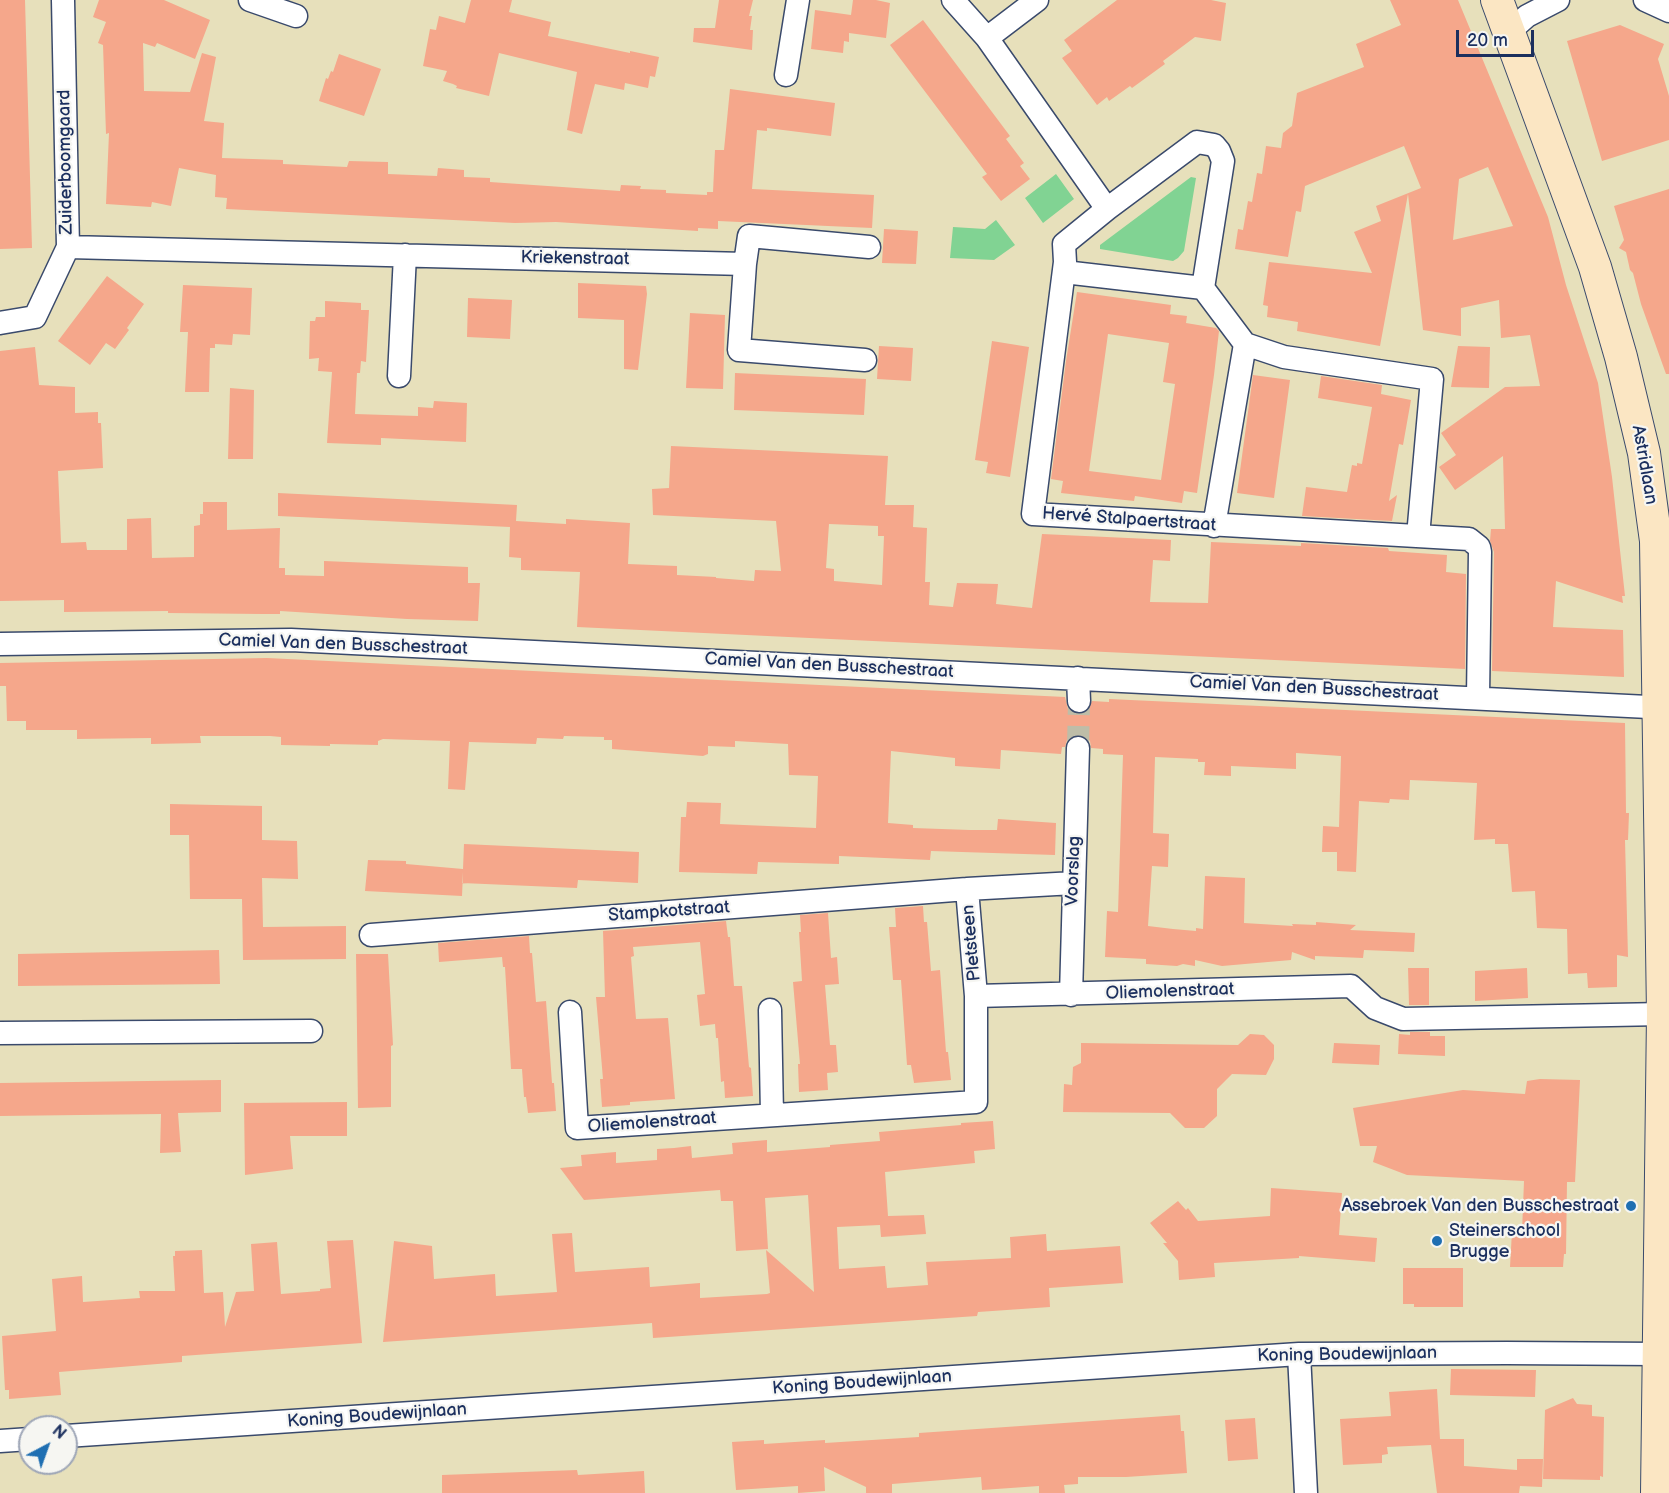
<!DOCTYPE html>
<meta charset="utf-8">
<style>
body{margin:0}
#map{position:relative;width:1669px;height:1493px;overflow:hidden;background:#e7e0bb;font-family:"Balsamiq Sans",sans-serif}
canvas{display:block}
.north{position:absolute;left:18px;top:1415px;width:60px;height:60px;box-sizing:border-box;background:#f6f6f2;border:2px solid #9ea6b7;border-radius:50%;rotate:41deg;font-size:16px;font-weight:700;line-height:24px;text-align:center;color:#1b2f5e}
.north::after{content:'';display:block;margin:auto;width:21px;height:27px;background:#1f6fb2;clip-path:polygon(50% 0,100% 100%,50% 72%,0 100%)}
.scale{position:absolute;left:1456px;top:30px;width:78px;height:27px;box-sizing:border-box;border:3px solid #1b2f5e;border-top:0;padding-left:8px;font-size:18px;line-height:21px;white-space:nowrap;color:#1b2f5e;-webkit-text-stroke:4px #f6f6f2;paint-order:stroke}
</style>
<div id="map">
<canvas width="1669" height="1493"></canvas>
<div class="north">N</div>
<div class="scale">20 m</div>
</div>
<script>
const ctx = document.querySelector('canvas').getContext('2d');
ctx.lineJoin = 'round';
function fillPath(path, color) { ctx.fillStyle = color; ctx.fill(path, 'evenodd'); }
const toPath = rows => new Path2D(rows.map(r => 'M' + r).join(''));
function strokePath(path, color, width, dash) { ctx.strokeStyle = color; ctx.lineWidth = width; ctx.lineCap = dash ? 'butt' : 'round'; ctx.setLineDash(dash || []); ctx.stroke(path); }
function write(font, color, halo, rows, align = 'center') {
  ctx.font = font + ' "Balsamiq Sans",sans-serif'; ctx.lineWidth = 4.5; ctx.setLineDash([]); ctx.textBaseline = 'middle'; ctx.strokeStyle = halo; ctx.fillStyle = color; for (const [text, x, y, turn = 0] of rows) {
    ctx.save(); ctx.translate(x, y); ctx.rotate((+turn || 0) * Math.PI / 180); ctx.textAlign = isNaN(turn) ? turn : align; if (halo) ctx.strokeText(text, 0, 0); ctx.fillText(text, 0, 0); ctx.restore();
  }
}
fillPath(toPath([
 [1056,174,1074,199,1043,223,1025,198],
 [1191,177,1196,178,1184,251,1178,258,1173,261,1100,249,1100,245],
 [996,220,1015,245,994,260,950,258,953,227,985,229]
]), '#81d393');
fillPath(toPath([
 [0,0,25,0,32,248,0,249],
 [99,0,164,0,210,20,195,59,157,43,155,47,143,43,144,91,190,92,202,53,216,57,204,121,224,123,222,158,283,160,283,164,347,167,349,161,388,162,388,174,437,176,438,168,464,170,464,177,490,178,490,182,620,191,621,185,641,186,640,189,666,190,666,193,707,195,707,192,713,192,715,150,724,150,730,89,835,103,831,136,767,128,767,131,757,130,752,189,874,195,872,228,718,221,718,229,698,228,698,231,556,222,515,223,226,209,227,198,215,197,216,175,179,168,171,206,152,202,151,207,106,204,109,133,106,134,103,45,98,43,106,22,93,17],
 [471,0,512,0,509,12,551,22,548,36,630,53,630,51,659,57,655,77,650,76,648,88,625,83,624,90,595,84,582,134,567,130,577,72,499,53,489,96,456,88,457,86,453,84,443,81,447,71,423,66,424,61,430,29,436,30,439,16,465,23],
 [719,0,753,0,749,16,752,16,750,30,753,30,752,50,693,42,694,28,715,28],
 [853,0,876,0,890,3,886,38,849,33,849,42,844,41,843,53,811,49,815,10,851,15],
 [1117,0,1211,0,1226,3,1221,41,1195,37,1163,61,1165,64,1132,88,1130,86,1109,101,1107,97,1097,105,1062,58,1072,51,1064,40],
 [1390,0,1458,0,1548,217,1566,285,1598,383,1612,477,1625,596,1622,596,1623,603,1556,581,1553,627,1623,630,1624,677,1492,671,1494,552,1490,541,1491,529,1505,529,1503,456,1455,490,1439,467,1456,455,1441,433,1505,387,1540,386,1530,335,1501,338,1499,300,1461,308,1461,336,1423,330,1408,194,1380,346,1297,331,1298,322,1267,317,1268,306,1263,305,1269,262,1372,273,1354,232,1381,221,1376,206,1421,188,1404,146,1305,186,1301,212,1296,211,1288,257,1235,249,1238,229,1243,230,1248,201,1252,202,1257,173,1262,174,1266,146,1281,148,1283,133,1292,126,1297,93,1364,67,1356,44,1401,25],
 [1488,167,1513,226,1453,240,1459,179],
 [923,20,1010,136,1006,139,1024,163,1020,166,1030,179,1001,201,982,177,987,174,890,45],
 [1620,25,1664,44,1658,59,1669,96,1669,140,1602,161,1567,41],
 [339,54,381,69,364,116,319,101,326,78,328,79,331,71,333,72],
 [1669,189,1669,374,1666,374,1641,304,1633,273,1630,270,1626,252,1619,248,1624,240,1614,206],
 [884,229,918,231,916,264,882,263],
 [107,276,144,304,127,328,129,330,115,349,106,343,90,365,58,341],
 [578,283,646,286,647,294,638,370,624,369,624,320,578,318],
 [183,285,252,288,250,335,233,334,232,345,215,344,215,348,210,348,209,392,185,392,188,332,180,332],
 [1077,292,1171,305,1170,314,1187,316,1186,323,1216,328,1219,331,1214,375,1197,493,1184,491,1182,503,1135,496,1134,501,1061,493,1063,481,1051,479,1066,361],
 [1108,334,1169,343,1163,382,1175,384,1161,480,1089,471],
 [468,298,512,300,510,339,467,337],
 [325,301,361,303,361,310,369,310,366,362,361,361,360,373,357,373,355,414,418,416,418,407,433,408,434,401,467,403,466,442,381,438,381,445,327,443,332,372,318,371,319,358,309,359,310,321,315,321,316,317,325,317],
 [690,313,725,315,723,389,686,388],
 [992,341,1029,347,1010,477,986,473,988,462,975,460],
 [879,346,913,348,911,381,877,379],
 [1458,346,1490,347,1489,388,1451,387],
 [35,347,39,385,75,387,75,413,98,412,98,423,101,423,103,468,58,471,61,543,86,542,87,550,127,550,127,519,151,518,152,558,194,557,194,526,200,525,200,514,203,514,203,502,227,502,227,530,280,528,279,568,285,568,285,575,324,576,324,561,468,567,468,583,480,583,478,621,407,619,280,611,280,614,262,614,168,613,168,611,64,612,64,600,0,601,0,351],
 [735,373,866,379,864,415,734,410],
 [1253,375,1290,380,1274,498,1237,493],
 [1321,376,1382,385,1381,394,1411,400,1403,445,1399,444,1389,501,1397,495,1392,521,1302,516,1306,487,1347,492,1352,465,1357,466,1357,463,1362,464,1372,407,1318,398],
 [230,388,254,390,253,459,228,459],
 [671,446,888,456,885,505,914,505,913,527,927,528,925,582,930,582,929,605,953,607,957,583,998,584,996,604,1032,608,1042,534,1171,540,1170,561,1153,560,1150,602,1208,603,1211,542,1301,546,1301,543,1388,548,1389,551,1447,555,1446,572,1466,574,1465,669,577,627,580,572,521,570,521,558,509,557,510,527,278,516,278,493,517,505,516,521,566,524,566,519,630,523,628,564,677,566,677,575,716,577,716,578,754,581,755,570,781,571,776,521,653,515,652,489,669,488],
 [829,524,878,526,878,536,884,536,882,585,834,581,834,569,826,568],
 [267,658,1065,697,1068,709,1073,713,1079,714,1087,712,1092,701,1109,702,1109,699,1625,723,1626,813,1629,813,1628,840,1625,840,1628,957,1617,955,1617,987,1588,988,1587,973,1568,974,1567,929,1537,928,1535,891,1512,892,1508,844,1495,844,1495,839,1474,840,1477,783,1410,780,1409,800,1390,799,1389,803,1359,801,1356,872,1337,871,1337,852,1322,852,1323,826,1339,827,1341,756,1296,753,1296,769,1231,766,1231,776,1204,775,1205,762,1198,762,1198,759,1155,757,1153,833,1169,834,1168,867,1152,866,1148,926,1173,929,1196,931,1196,928,1203,929,1205,876,1245,878,1244,923,1293,926,1292,924,1316,925,1316,922,1356,925,1350,930,1415,933,1414,952,1364,950,1363,958,1315,956,1315,960,1292,952,1291,960,1222,966,1195,960,1195,966,1183,964,1177,966,1146,964,1146,959,1105,957,1107,911,1118,912,1123,755,1103,754,1103,749,1091,748,1090,741,1085,736,1079,735,1072,736,1067,740,1065,747,1062,747,1061,754,1001,750,1000,769,955,766,955,758,891,751,888,823,913,825,913,828,970,830,997,830,998,819,1056,823,1055,855,931,851,930,860,839,856,839,864,758,862,757,874,679,872,681,817,686,817,687,802,721,803,720,824,816,828,818,776,789,775,788,744,735,741,735,747,708,746,708,754,703,756,612,749,612,740,604,740,604,737,564,736,563,739,537,738,536,744,469,742,465,790,448,789,450,741,383,739,378,741,378,745,330,744,330,746,281,745,281,737,270,736,200,736,201,743,151,744,151,738,77,739,77,730,26,730,26,721,7,721,6,686,0,686,0,663],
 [170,804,262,806,262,840,297,841,298,879,262,878,263,927,346,926,346,959,243,960,242,899,190,899,189,835,170,835],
 [464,844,639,852,638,883,578,880,577,888,462,883,463,872,462,896,365,891,368,860,406,861,406,864,463,869],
 [923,906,924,922,927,922,931,971,940,970,946,1052,948,1052,951,1080,914,1083,911,1065,907,1065,901,980,893,980,889,927,896,927,895,908],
 [828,913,831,958,837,957,839,984,825,985,830,1045,836,1045,838,1072,827,1073,828,1090,799,1092,798,1064,800,1064,793,982,802,981,799,932,801,932,800,915],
 [726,921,728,937,730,937,734,986,742,986,749,1067,751,1068,753,1096,725,1098,724,1081,721,1082,718,1038,716,1038,715,1024,700,1026,697,995,705,994,700,942,633,947,634,956,631,957,636,1019,668,1018,675,1099,630,1102,630,1105,602,1107,600,1079,603,1079,596,997,605,997,603,931],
 [529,936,530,953,532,953,536,1002,546,1001,552,1083,554,1083,556,1111,528,1113,526,1097,524,1097,522,1069,511,1069,505,967,503,967,502,957,439,962,438,943],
 [219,950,220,984,18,986,18,954],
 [356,954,388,954,393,1045,391,1046,391,1107,358,1108],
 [1408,968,1429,968,1429,1005,1409,1005],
 [1527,968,1528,998,1475,1001,1475,971],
 [1410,1032,1430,1032,1430,1036,1445,1036,1445,1056,1398,1054,1399,1034,1410,1035],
 [1250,1034,1264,1035,1274,1045,1274,1059,1266,1075,1232,1074,1217,1089,1217,1116,1204,1128,1185,1128,1170,1113,1063,1112,1064,1084,1072,1085,1073,1067,1081,1063,1081,1043,1238,1045],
 [1334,1043,1380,1045,1379,1065,1332,1063],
 [1540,1079,1580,1080,1575,1182,1567,1182,1566,1254,1564,1254,1563,1267,1510,1267,1512,1231,1522,1232,1524,1181,1407,1175,1373,1162,1377,1146,1360,1146,1353,1108,1463,1090,1525,1094,1527,1081],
 [221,1080,221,1112,178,1113,181,1152,160,1153,161,1114,0,1116,0,1083],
 [347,1102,347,1136,290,1136,293,1169,245,1175,244,1103],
 [993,1121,995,1149,974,1151,975,1163,885,1172,888,1216,924,1215,926,1234,881,1237,880,1225,837,1227,839,1269,885,1266,887,1288,928,1285,926,1262,1011,1258,1010,1237,1046,1234,1047,1251,1120,1246,1123,1283,1049,1288,1050,1307,978,1312,977,1316,653,1338,652,1323,383,1342,394,1241,432,1246,434,1279,495,1274,496,1296,557,1292,552,1234,572,1233,575,1272,649,1267,650,1287,700,1283,700,1298,767,1294,770,1293,766,1250,814,1292,808,1195,765,1198,768,1249,736,1251,733,1201,721,1201,720,1190,584,1200,560,1168,582,1166,581,1155,616,1152,616,1163,657,1160,657,1149,674,1148,691,1146,692,1158,733,1154,732,1143,767,1140,767,1152,830,1147,830,1145,880,1141,879,1132,961,1125,961,1123],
 [1271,1188,1342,1193,1339,1235,1377,1238,1375,1262,1299,1256,1299,1258,1214,1263,1215,1277,1179,1280,1178,1261,1163,1243,1167,1243,1150,1223,1178,1201,1186,1210,1188,1208,1198,1221,1270,1216],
 [353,1240,362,1343,182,1356,182,1362,59,1372,61,1395,9,1399,9,1390,5,1390,2,1336,56,1331,52,1279,82,1276,83,1302,140,1298,139,1291,175,1291,173,1256,175,1256,175,1251,202,1250,204,1293,223,1292,225,1327,236,1292,254,1291,251,1244,277,1242,281,1294,320,1291,320,1289,331,1288,327,1241],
 [1403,1268,1463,1268,1463,1307,1414,1307,1414,1304,1403,1304],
 [1451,1369,1536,1370,1535,1397,1450,1395],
 [1437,1389,1440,1439,1464,1439,1464,1466,1517,1470,1517,1459,1543,1459,1542,1487,1520,1486,1519,1493,1437,1493,1431,1445,1387,1447,1388,1454,1382,1455,1382,1463,1343,1465,1340,1419,1391,1416,1389,1392],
 [1573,1398,1577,1404,1592,1405,1592,1416,1604,1417,1603,1477,1600,1476,1600,1480,1543,1479,1545,1410],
 [1180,1415,1181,1431,1184,1431,1187,1473,1126,1477,1078,1477,1078,1484,1064,1485,1065,1493,1039,1493,1039,1486,982,1490,981,1477,892,1484,892,1493,866,1493,866,1487,824,1467,825,1491,798,1493,798,1486,736,1490,732,1442,764,1440,764,1444,825,1440,825,1443,919,1437,919,1433],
 [1255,1418,1258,1459,1228,1461,1225,1420],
 [577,1470,578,1475,644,1471,645,1493,442,1493,442,1475]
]), '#f5a78b');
strokePath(toPath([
 [1078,748,1079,701]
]), '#bebda8', 22, [22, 11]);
const street = toPath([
 [250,0,296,16],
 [953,0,987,38,1107,209,1064,244,1065,262,1033,514,1469,539,1479,547,1480,552,1478,697],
 [1645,0,1669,11],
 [1510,31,1527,16,1558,0],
 [987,38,1037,0],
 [786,75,798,0],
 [1107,209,1197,142,1214,145,1219,151,1223,161,1203,288],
 [68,247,745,264,749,236,869,247],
 [745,264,739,350,865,360],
 [1064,272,1203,288,1245,344,1284,357,1432,379,1418,536],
 [0,323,35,317,68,247,63,0],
 [399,376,405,255],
 [1214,526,1245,344],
 [0,644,291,640,1669,708],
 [1078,678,1079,701],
 [371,935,967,889],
 [1071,995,1078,748],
 [976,996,967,889,1074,883],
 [770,1010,772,1115],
 [570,1012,577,1128,976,1102,976,996,1351,986,1375,1008,1403,1019,1663,1014],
 [0,1033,311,1031],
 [1299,1354,1306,1493],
 [66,1436,1299,1354,1507,1353,1658,1354,1669,1356],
 [0,1441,30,1439]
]);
const secondary = toPath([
 [1497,0,1595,267,1621,357,1644,453,1656,541,1663,1014,1657,1493]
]);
strokePath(street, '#3a4a6c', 25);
strokePath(secondary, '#3a4a6c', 34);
strokePath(street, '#fff', 22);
strokePath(secondary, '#fbe6c3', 32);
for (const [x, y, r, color] of [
 [1631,1206,6,"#1f6fb2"],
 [1437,1241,6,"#1f6fb2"]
]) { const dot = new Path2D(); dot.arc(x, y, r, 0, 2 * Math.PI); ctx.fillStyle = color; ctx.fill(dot); strokePath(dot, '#f6f6f2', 2); }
write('18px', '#1b2f5e', '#f6f6f2', [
 ["Zuiderboomgaard",66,162,-91],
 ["Kriekenstraat",575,259,1],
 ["Astridlaan",1644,465,80],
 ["Hervé Stalpaertstraat",1129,520,4],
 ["Camiel Van den Busschestraat",343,645,2],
 ["Camiel Van den Busschestraat",829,666,3],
 ["Camiel Van den Busschestraat",1314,689,3],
 ["Voorslag",1074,871,-88],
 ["Stampkotstraat",669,912,-4],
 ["Pletsteen",972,943,-95],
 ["Oliemolenstraat",1170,992,-2],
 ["Oliemolenstraat",652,1123,-4],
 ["Koning Boudewijnlaan",1347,1355,-1],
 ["Koning Boudewijnlaan",862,1383,-4],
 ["Koning Boudewijnlaan",377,1416,-4]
]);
write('18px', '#1b2f5e', '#f6f6f2', [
 ["Assebroek Van den Busschestraat",1619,1206],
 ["Steinerschool",1449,1231,"left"],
 ["Brugge",1449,1252,"left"]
], 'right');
</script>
